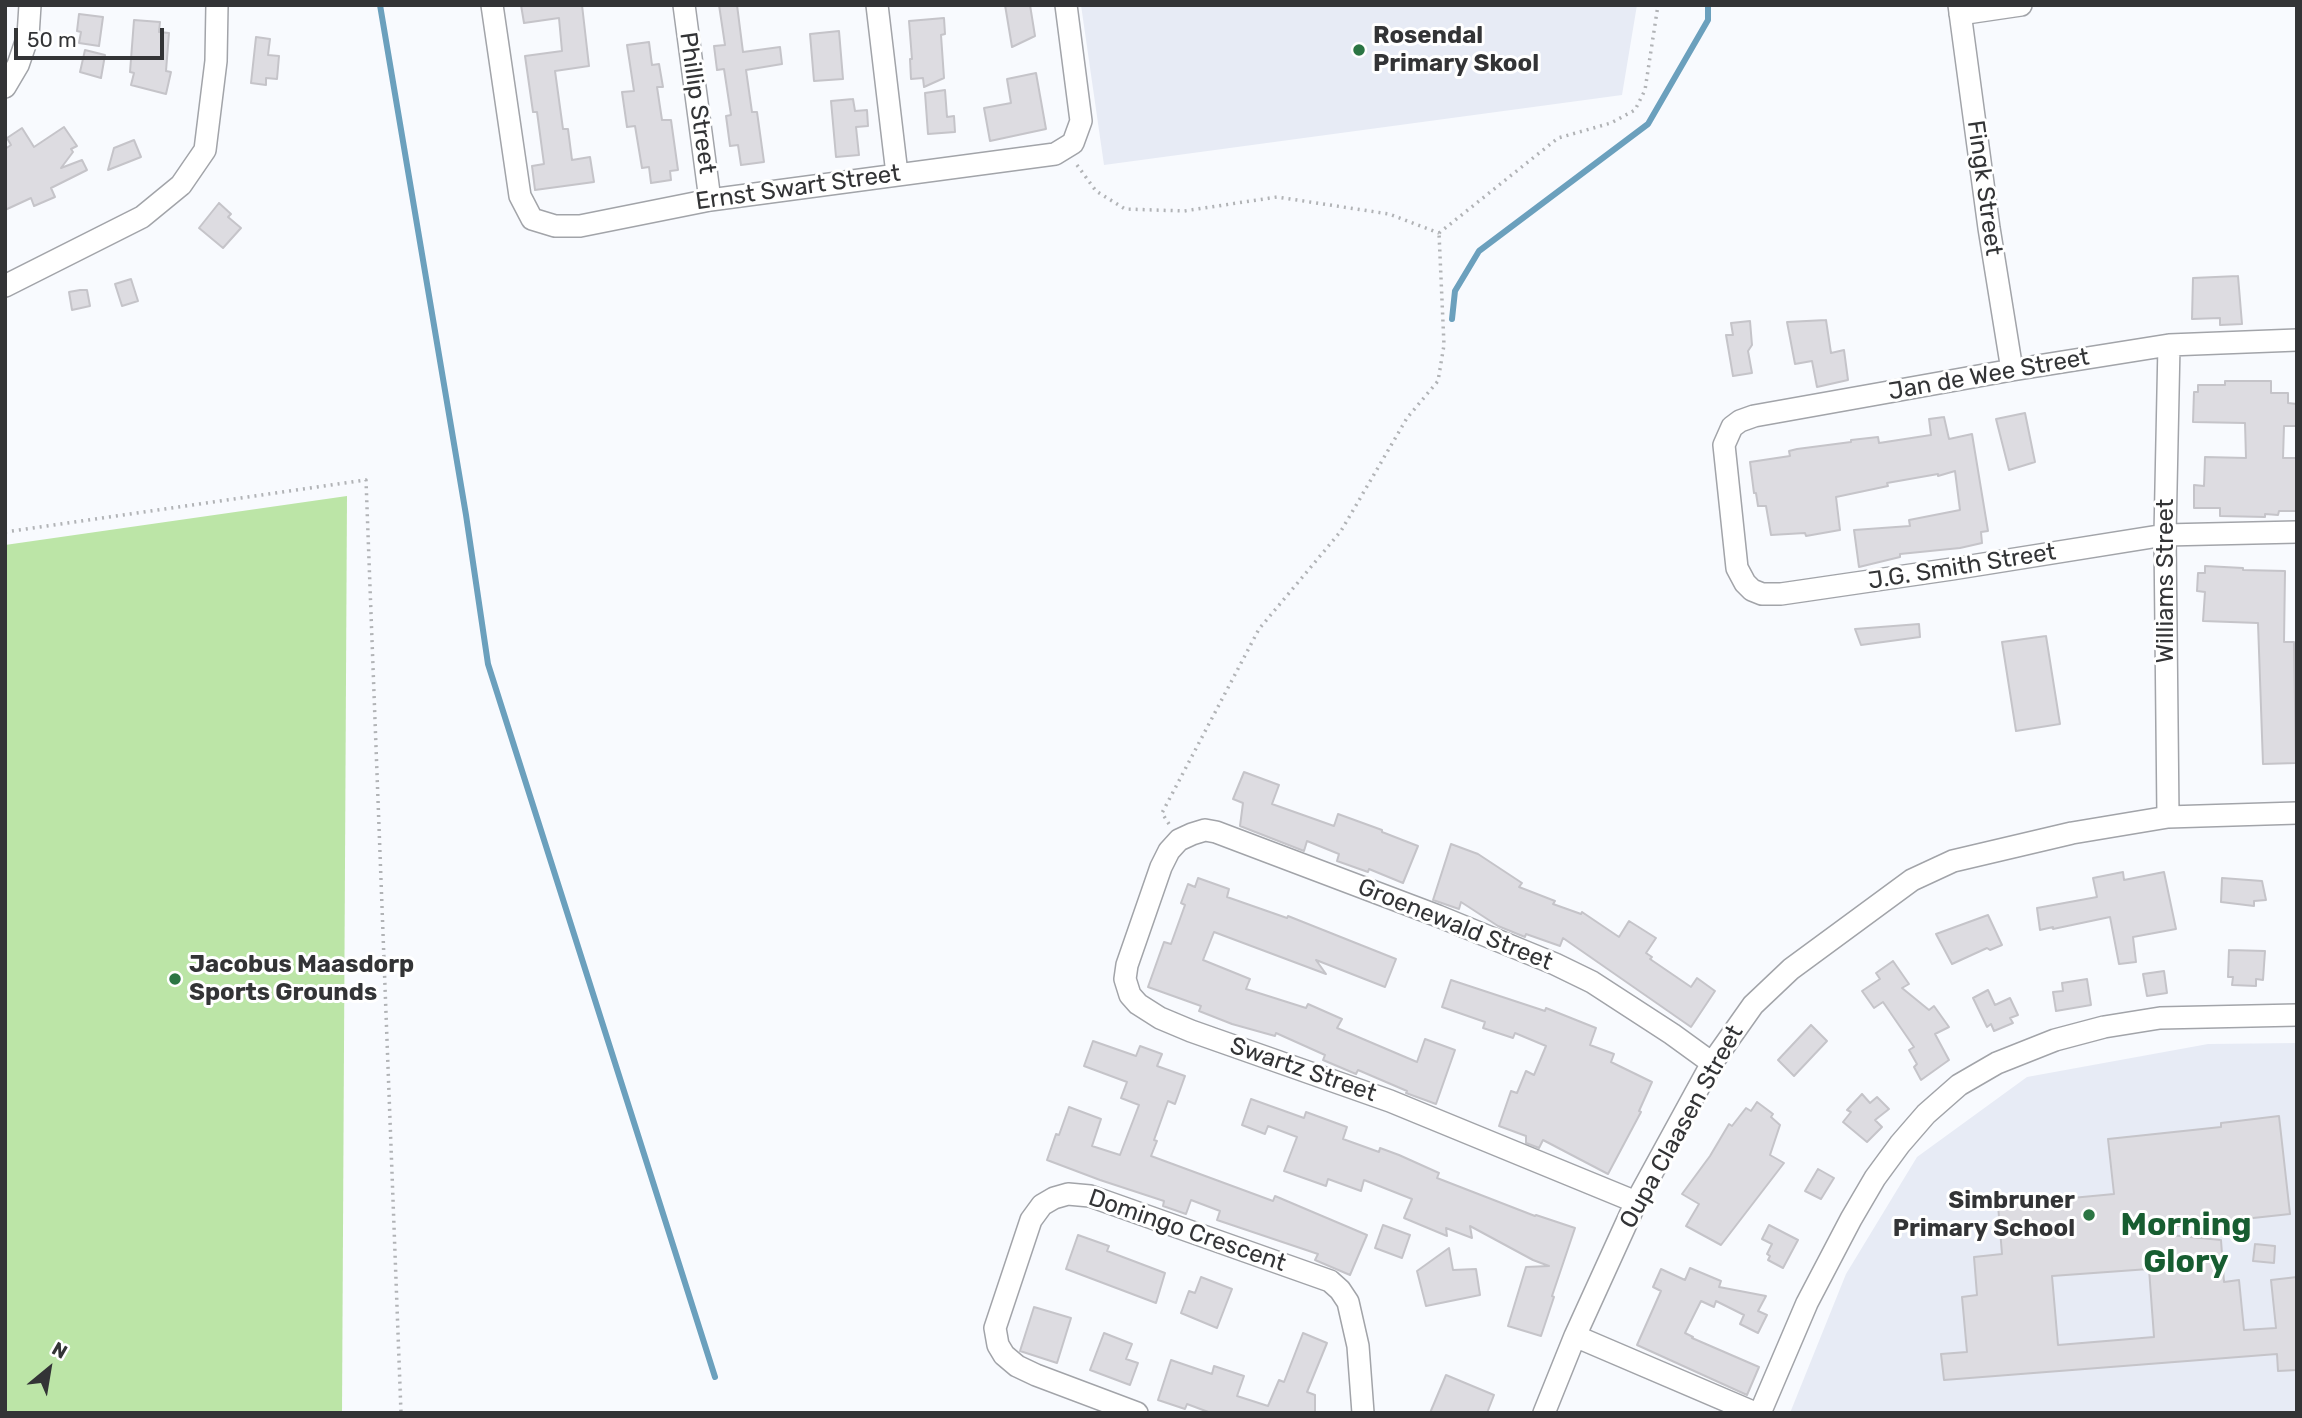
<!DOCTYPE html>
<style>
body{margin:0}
#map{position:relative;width:2302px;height:1418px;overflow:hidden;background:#f8fafe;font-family:Rubik,sans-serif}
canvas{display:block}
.frame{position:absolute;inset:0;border:7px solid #333436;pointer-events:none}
.north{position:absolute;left:14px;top:1334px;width:70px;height:70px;-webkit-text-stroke:5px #fff;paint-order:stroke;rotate:30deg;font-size:19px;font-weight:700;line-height:28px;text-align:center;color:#333436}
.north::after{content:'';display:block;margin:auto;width:24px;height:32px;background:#333436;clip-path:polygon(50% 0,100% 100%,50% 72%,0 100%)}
.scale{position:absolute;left:14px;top:28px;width:150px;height:32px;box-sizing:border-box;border:4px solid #333436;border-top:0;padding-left:9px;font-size:21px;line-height:24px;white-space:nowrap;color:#333436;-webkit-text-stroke:5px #fff;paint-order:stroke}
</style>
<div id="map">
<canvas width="2302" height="1418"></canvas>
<div class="frame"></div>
<div class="north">N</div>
<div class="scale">50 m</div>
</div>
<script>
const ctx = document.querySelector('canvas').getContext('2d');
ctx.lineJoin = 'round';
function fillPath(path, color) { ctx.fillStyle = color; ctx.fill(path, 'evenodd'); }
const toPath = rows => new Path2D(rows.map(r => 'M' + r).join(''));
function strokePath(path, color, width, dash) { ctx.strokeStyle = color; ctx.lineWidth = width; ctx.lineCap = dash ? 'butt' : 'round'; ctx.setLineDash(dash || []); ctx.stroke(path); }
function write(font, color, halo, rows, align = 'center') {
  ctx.font = font + ' Rubik,sans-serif'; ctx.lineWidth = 6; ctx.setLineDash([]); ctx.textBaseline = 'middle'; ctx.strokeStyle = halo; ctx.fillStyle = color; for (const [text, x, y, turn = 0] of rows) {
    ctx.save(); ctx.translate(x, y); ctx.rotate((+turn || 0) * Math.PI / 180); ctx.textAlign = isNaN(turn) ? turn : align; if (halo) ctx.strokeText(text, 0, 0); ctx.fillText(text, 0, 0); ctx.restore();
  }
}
fillPath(toPath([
 [1081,5,1637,5,1622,95,1104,165],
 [2297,1043,2297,1413,1790,1413,1846,1274,1917,1157,2027,1077,2208,1044]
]), '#e7ebf5');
fillPath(toPath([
 [347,496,342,1413,5,1413,5,545]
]), '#bce5a7');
strokePath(toPath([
 [380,5,466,515,488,664,715,1377],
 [1452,319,1455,291,1479,251,1648,124,1708,20,1708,5]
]), '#6ba0bd', 6);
const building = toPath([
 [521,5,582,5,589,66,555,71,563,129,568,129,572,160,590,157,594,182,535,190,532,166,544,164,537,112,533,112,525,56,562,51,559,18,524,23,521,5],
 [719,5,737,5,743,52,780,47,782,64,746,70,752,112,757,112,764,162,741,165,738,145,730,146,726,116,731,115,724,69,717,70,714,46,725,45,719,5],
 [1005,5,1030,5,1035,36,1012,47,1005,5],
 [79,14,103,17,99,46,79,43,81,32,77,31,79,14],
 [944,18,945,34,941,35,944,78,924,87,923,78,911,79,910,59,912,59,909,21,944,18],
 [134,20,160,22,159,32,169,33,166,71,171,72,166,94,131,85,134,73,130,72,134,20],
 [839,31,843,79,814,81,810,34,839,31],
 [256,37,270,39,268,55,279,56,277,79,266,78,266,85,251,83,256,37],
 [649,42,652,65,659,64,663,87,657,87,662,120,671,120,678,170,670,171,671,180,651,183,649,167,642,168,635,126,627,127,622,92,634,91,627,45,649,42],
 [85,50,105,55,101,78,80,72,85,50],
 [1036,73,1046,129,990,141,984,108,1011,103,1007,79,1036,73],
 [945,90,947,117,954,116,955,132,928,134,925,93,945,90],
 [853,99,855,111,867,110,868,126,856,127,859,155,836,157,831,101,853,99],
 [64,127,77,146,71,149,73,152,61,168,82,160,87,170,51,188,55,197,34,206,31,198,5,210,5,149,11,145,7,138,22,128,34,147,64,127],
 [134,140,141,157,108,170,114,148,134,140],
 [219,203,231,214,228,217,241,228,223,248,199,228,219,203],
 [2238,276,2242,324,2220,325,2220,318,2192,319,2193,278,2238,276],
 [131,279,138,301,122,306,115,284,131,279],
 [80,290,87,290,90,306,72,310,69,292,80,290],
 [1826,320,1831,353,1844,350,1848,380,1817,387,1812,361,1795,364,1787,322,1826,320],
 [1750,321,1752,345,1748,351,1752,373,1733,376,1726,335,1733,335,1731,323,1750,321],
 [2225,381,2271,381,2271,393,2288,393,2288,403,2297,404,2297,426,2284,426,2283,458,2297,458,2297,511,2279,511,2278,515,2265,514,2265,517,2220,516,2220,508,2194,508,2194,485,2204,486,2205,457,2246,458,2245,423,2193,422,2194,392,2198,392,2198,385,2225,385,2225,381],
 [2025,413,2035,462,2009,470,1996,419,2025,413],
 [1944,417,1949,439,1972,434,1988,531,1981,532,1982,543,1960,548,1900,554,1900,557,1859,567,1854,530,1910,526,1909,520,1960,510,1955,471,1938,476,1938,474,1887,483,1888,486,1836,497,1840,530,1806,536,1805,533,1771,535,1766,506,1758,506,1756,493,1754,493,1750,462,1790,456,1789,451,1797,449,1851,442,1851,440,1878,437,1879,443,1931,435,1929,419,1944,417],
 [2205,566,2243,568,2243,570,2285,571,2284,642,2294,642,2296,763,2263,764,2258,623,2203,621,2205,592,2197,591,2198,573,2205,573,2205,566],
 [1919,624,1920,637,1861,645,1855,629,1919,624],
 [2046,636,2060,724,2016,731,2002,642,2046,636],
 [1244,772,1279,785,1272,804,1334,826,1338,814,1382,830,1382,832,1418,846,1403,883,1369,869,1368,872,1337,861,1339,854,1307,841,1304,851,1240,826,1243,803,1233,799,1244,772],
 [1451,844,1478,854,1522,883,1519,887,1555,901,1553,904,1581,914,1582,912,1619,937,1629,921,1656,938,1646,953,1652,957,1650,959,1691,987,1697,978,1715,991,1691,1027,1563,938,1560,946,1526,934,1525,937,1498,926,1461,902,1459,909,1433,900,1451,844],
 [2123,872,2124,880,2164,872,2176,929,2133,937,2136,962,2119,964,2110,917,2053,929,2053,927,2040,930,2037,908,2097,897,2093,878,2123,872],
 [1198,878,1229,889,1227,897,1287,918,1288,916,1396,959,1385,987,1316,960,1326,974,1214,932,1203,960,1250,979,1246,989,1306,1008,1308,1004,1342,1019,1337,1028,1417,1062,1425,1039,1455,1050,1436,1104,1406,1093,1407,1091,1358,1070,1356,1074,1323,1060,1325,1055,1276,1033,1275,1036,1232,1024,1199,1011,1201,1006,1148,987,1164,942,1171,944,1185,905,1181,903,1188,884,1195,887,1198,878],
 [2222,878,2262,881,2266,900,2254,901,2254,906,2221,902,2222,878],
 [1988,915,2002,945,1990,950,1987,948,1952,964,1936,934,1988,915],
 [2229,950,2265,951,2263,980,2256,979,2256,986,2232,985,2233,977,2228,977,2229,950],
 [1893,961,1909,984,1902,988,1929,1010,1934,1006,1949,1027,1935,1034,1949,1060,1921,1080,1914,1067,1917,1064,1909,1050,1914,1047,1883,1002,1874,1008,1862,991,1880,979,1876,973,1893,961],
 [2164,971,2167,993,2147,996,2143,974,2164,971],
 [2087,979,2091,1005,2056,1011,2053,992,2063,991,2062,983,2087,979],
 [1451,980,1545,1011,1546,1008,1596,1028,1590,1045,1614,1054,1611,1062,1652,1082,1639,1111,1641,1112,1608,1174,1543,1140,1539,1148,1526,1143,1526,1136,1499,1126,1511,1091,1517,1093,1526,1071,1534,1075,1546,1046,1515,1033,1513,1038,1483,1028,1485,1022,1442,1007,1451,980],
 [1988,990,1995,1005,2010,998,2018,1015,2010,1018,2013,1023,1994,1031,1991,1024,1987,1027,1973,998,1988,990],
 [1811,1025,1827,1041,1794,1076,1778,1060,1811,1025],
 [1093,1041,1136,1056,1140,1046,1162,1054,1157,1066,1185,1076,1175,1104,1168,1101,1154,1140,1157,1141,1151,1156,1273,1201,1275,1196,1367,1235,1350,1275,1315,1260,1318,1254,1217,1220,1220,1211,1191,1200,1186,1214,1163,1206,1164,1201,1100,1180,1047,1160,1056,1134,1059,1135,1069,1107,1101,1119,1092,1146,1120,1155,1139,1105,1121,1098,1127,1082,1084,1066,1093,1041],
 [1862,1094,1870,1103,1877,1097,1889,1109,1875,1120,1882,1127,1867,1142,1843,1122,1851,1112,1847,1110,1862,1094],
 [1251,1099,1304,1118,1306,1112,1347,1127,1343,1139,1379,1152,1380,1148,1399,1155,1439,1173,1437,1178,1535,1216,1536,1215,1575,1228,1552,1296,1554,1297,1541,1336,1508,1326,1526,1267,1549,1266,1533,1260,1470,1226,1472,1238,1446,1228,1447,1236,1404,1218,1412,1199,1364,1180,1361,1191,1328,1179,1326,1186,1284,1171,1297,1137,1268,1126,1265,1134,1242,1125,1251,1099],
 [1757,1102,1773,1114,1771,1117,1780,1125,1770,1155,1784,1163,1721,1245,1686,1226,1699,1204,1682,1194,1710,1156,1729,1124,1732,1126,1746,1108,1751,1111,1757,1102],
 [2279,1116,2290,1214,2170,1227,2170,1235,2221,1240,2224,1282,2239,1280,2244,1330,2276,1328,2271,1280,2297,1277,2297,1370,2278,1371,2277,1354,1944,1380,1941,1354,1967,1352,1962,1297,1977,1295,1974,1257,2002,1254,1998,1205,2114,1194,2108,1139,2221,1127,2221,1123,2279,1116],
 [2149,1269,2154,1337,2058,1345,2052,1276,2149,1269],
 [1818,1169,1834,1178,1821,1199,1805,1191,1818,1169],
 [1383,1225,1410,1235,1402,1258,1375,1248,1383,1225],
 [1769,1225,1798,1240,1783,1268,1768,1260,1770,1256,1767,1254,1772,1244,1762,1239,1769,1225],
 [1078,1235,1109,1246,1107,1251,1165,1273,1156,1303,1066,1269,1078,1235],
 [2255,1244,2275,1246,2274,1263,2253,1261,2255,1244],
 [1449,1248,1453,1270,1476,1269,1480,1295,1426,1306,1417,1271,1449,1248],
 [1690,1268,1721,1281,1719,1287,1766,1296,1758,1311,1767,1315,1758,1333,1740,1324,1744,1315,1716,1301,1714,1307,1701,1301,1685,1333,1693,1337,1692,1338,1759,1367,1747,1395,1637,1345,1661,1291,1653,1287,1661,1269,1685,1280,1690,1268],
 [1201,1277,1232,1289,1217,1328,1181,1313,1189,1291,1195,1293,1201,1277],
 [1034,1307,1071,1318,1057,1363,1020,1351,1034,1307],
 [1104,1333,1132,1344,1126,1359,1138,1363,1130,1385,1090,1370,1104,1333],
 [1303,1333,1327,1343,1307,1392,1315,1395,1315,1413,1211,1413,1187,1404,1185,1409,1158,1400,1171,1360,1212,1374,1214,1366,1244,1376,1237,1396,1268,1406,1279,1380,1284,1382,1303,1333],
 [1446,1375,1494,1395,1487,1413,1430,1413,1446,1375]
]);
fillPath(building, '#dddce1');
strokePath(building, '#c5c4c9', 2);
const minor = toPath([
 [492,5,520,196,532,219,555,226,580,226,710,200,1055,154,1073,143,1081,121,1066,5],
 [684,5,710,200],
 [877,5,897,174],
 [1959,5,1989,228,2012,370],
 [1960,14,2021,5],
 [5,87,18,65,28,36,30,5],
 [5,286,142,217,181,185,205,150,216,61,217,5],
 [2297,340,2169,345,2012,370,1754,416,1740,421,1732,427,1724,445,1737,568,1745,583,1752,590,1762,594,1781,594,1952,569,2165,535,2297,532],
 [2168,817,2165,535,2169,345],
 [1636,1202,1390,1101,1191,1031,1160,1018,1138,1004,1130,995,1125,979,1127,965,1161,867,1169,851,1179,840,1192,834,1205,830,1216,832,1438,916,1555,964,1592,982,1672,1034,1712,1063],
 [1575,1336,1755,1413],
 [1137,1413,1036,1375,1017,1366,1004,1355,998,1345,995,1328,1031,1220,1042,1205,1054,1198,1068,1194,1090,1196,1330,1281,1340,1290,1348,1302,1358,1346,1363,1413],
 [1544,1413,1575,1336,1636,1202,1712,1063,1753,1005,1791,969,1912,880,1953,861,2072,833,2168,817,2297,813],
 [1760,1413,1807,1303,1851,1219,1875,1178,1900,1144,1926,1114,1959,1085,1997,1063,2055,1040,2104,1027,2160,1018,2297,1015]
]);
strokePath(minor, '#a2a4a9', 24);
strokePath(toPath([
 [1077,165,1096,191,1125,209,1184,211,1277,197,1389,214,1439,233],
 [1439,233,1558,138,1611,123,1635,110,1645,90,1658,5],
 [5,532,366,480,401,1413],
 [1169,824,1162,813,1259,629,1341,531,1407,418,1438,381,1444,345,1439,233]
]), '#b1b3b6', 3.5, [2, 5]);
strokePath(minor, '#fff', 21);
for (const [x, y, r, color] of [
 [1359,50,7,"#2b7543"],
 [175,979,7,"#2b7543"],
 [2089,1215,7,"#2b7543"]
]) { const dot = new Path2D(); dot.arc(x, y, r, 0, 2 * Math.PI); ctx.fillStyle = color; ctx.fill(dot); strokePath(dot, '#fff', 2.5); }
write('bold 24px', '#333436', '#fff', [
 ["Rosendal",1373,36],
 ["Primary Skool",1373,64],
 ["Jacobus Maasdorp",189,965],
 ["Sports Grounds",189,993],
 ["Simbruner",2075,1201,"right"],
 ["Primary School",2075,1229,"right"]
], 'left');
write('24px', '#333436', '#fff', [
 ["Phillip Street",697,103,82],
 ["Ernst Swart Street",798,188,-8],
 ["Fingk Street",1984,188,82],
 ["Jan de Wee Street",1989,375,-10],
 ["J.G. Smith Street",1962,567,-9],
 ["Williams Street",2166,581,-90],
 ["Groenewald Street",1455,925,22],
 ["Swartz Street",1303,1070,19],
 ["Oupa Claasen Street",1682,1127,-61],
 ["Domingo Crescent",1187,1231,19]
]);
write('bold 32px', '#175d31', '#fff', [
 ["Morning",2186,1226],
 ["Glory",2186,1263]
]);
</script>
